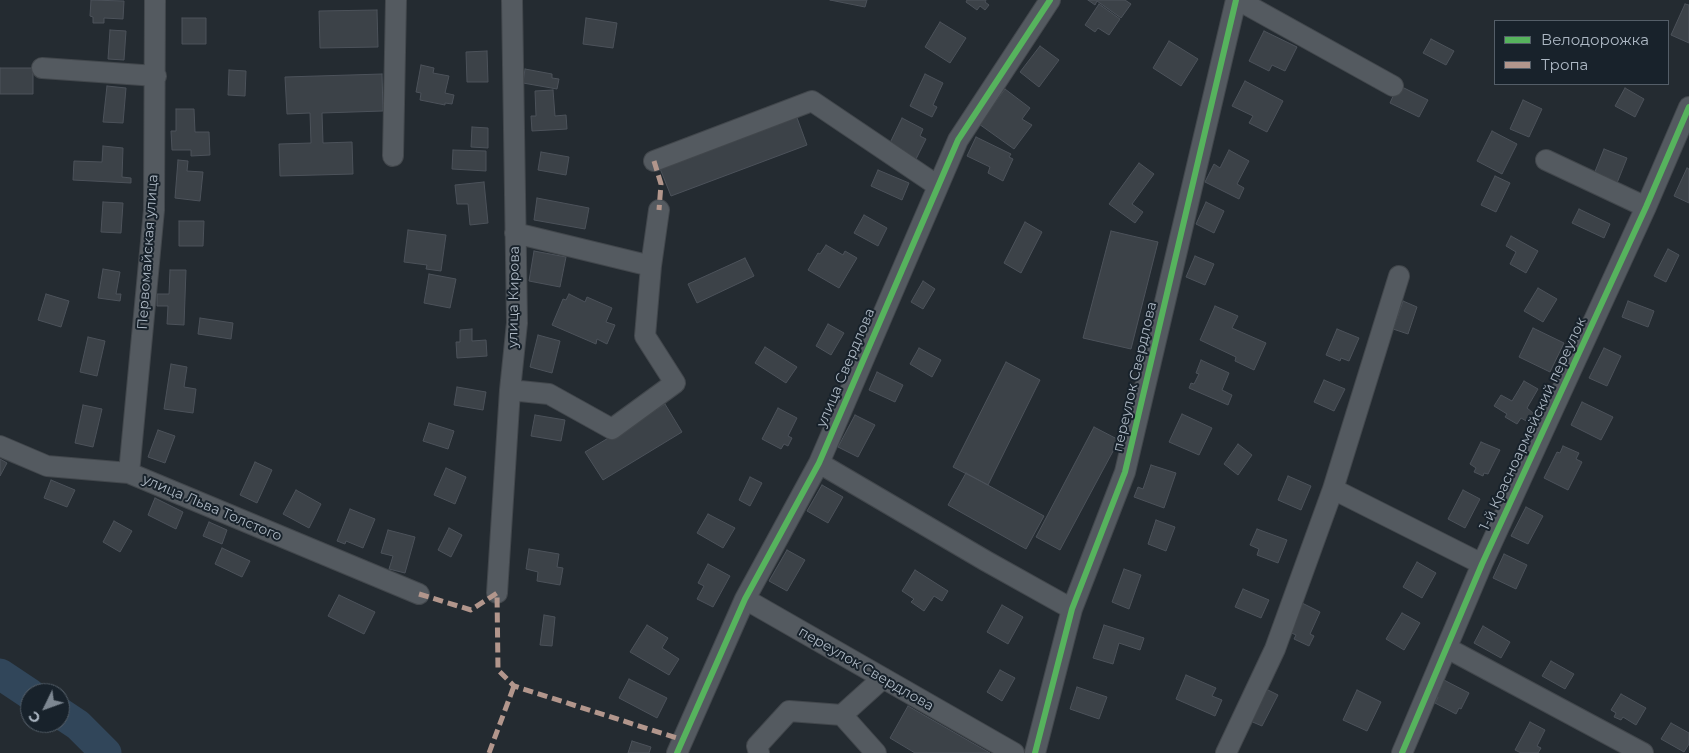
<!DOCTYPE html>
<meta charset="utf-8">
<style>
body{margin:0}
#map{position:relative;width:1689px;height:753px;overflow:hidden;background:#242b31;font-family:Montserrat,sans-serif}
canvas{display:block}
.legend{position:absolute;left:1494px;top:20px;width:175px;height:65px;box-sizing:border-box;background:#18222b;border:1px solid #545e68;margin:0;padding:6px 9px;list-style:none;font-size:15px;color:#adb8c4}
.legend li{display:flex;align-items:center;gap:10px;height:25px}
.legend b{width:25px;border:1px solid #545e68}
.north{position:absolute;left:20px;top:683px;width:50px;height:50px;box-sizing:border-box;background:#18222b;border:1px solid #545e68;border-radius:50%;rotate:228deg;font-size:14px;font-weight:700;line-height:20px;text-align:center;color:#adb8c4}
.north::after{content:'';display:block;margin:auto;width:18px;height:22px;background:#7d8791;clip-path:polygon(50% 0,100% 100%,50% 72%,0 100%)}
</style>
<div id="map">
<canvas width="1689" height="753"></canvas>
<ul class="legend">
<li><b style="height:6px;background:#56b35d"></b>Велодорожка</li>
<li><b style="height:6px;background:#b2968c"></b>Тропа</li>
</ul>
<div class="north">С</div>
</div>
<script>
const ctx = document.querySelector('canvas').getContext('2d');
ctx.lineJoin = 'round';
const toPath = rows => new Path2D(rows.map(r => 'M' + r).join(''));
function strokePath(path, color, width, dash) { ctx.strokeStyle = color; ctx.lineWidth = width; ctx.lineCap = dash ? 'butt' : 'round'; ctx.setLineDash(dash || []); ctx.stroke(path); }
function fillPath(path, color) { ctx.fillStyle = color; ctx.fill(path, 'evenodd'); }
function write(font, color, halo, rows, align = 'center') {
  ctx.font = font + ' Montserrat,sans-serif'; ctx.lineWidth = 4; ctx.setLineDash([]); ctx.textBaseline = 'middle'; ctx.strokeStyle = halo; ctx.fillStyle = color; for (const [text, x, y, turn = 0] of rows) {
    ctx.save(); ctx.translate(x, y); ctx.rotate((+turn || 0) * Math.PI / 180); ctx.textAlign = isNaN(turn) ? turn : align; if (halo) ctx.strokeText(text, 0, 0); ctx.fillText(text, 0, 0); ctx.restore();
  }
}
strokePath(toPath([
 [0,674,30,694],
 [60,713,78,725,106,753]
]), '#31465a', 31);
const building = toPath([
 [91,0,124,1,123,19,104,18,104,23,93,23,93,17,90,16,91,0],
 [830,0,867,0,865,7,830,0],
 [967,0,986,0,985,2,989,5,985,10,980,6,977,10,966,2,967,0],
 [1088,0,1125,0,1131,4,1121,18,1097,1,1095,5,1088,0],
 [1099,4,1120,19,1109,35,1098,28,1095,32,1085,25,1099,4],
 [1685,4,1689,5,1689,43,1671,35,1685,4],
 [377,10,378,47,320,48,319,11,377,10],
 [182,18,206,18,206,44,182,44,182,18],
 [586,18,617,23,613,48,583,44,586,18],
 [940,22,966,38,950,63,925,47,940,22],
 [110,30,126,31,124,60,108,59,110,30],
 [1264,31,1297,47,1285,71,1272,65,1269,71,1249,61,1264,31],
 [1431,39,1454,51,1446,65,1423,53,1431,39],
 [1169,41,1198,59,1181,86,1153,68,1169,41],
 [1040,46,1059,60,1039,87,1020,72,1040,46],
 [487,51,488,82,467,82,466,52,487,51],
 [421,65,434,68,433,73,449,76,445,93,454,95,452,104,445,103,445,105,420,100,421,93,416,92,421,65],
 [0,68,33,68,33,94,0,94,0,68],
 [525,69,552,74,552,78,559,79,557,89,523,83,525,69],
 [229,70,246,71,245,96,228,95,229,70],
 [382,74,383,111,322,113,323,143,352,142,353,174,280,176,279,144,311,143,310,113,287,114,285,77,382,74],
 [925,74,943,83,933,105,937,107,932,117,910,106,925,74],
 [1245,81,1283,101,1267,132,1249,123,1253,116,1232,106,1245,81],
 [1398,85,1428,100,1419,117,1390,103,1398,85],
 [107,86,126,88,123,123,103,122,107,86],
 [1625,88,1644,99,1635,117,1615,106,1625,88],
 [1005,89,1030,108,1022,119,1032,125,1014,149,979,124,1005,89],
 [553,90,555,116,566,115,567,129,532,131,531,116,536,116,535,91,553,90],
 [1523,100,1542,109,1529,137,1510,129,1523,100],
 [176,109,194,109,195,132,209,132,210,155,191,156,191,150,172,150,171,131,176,131,176,109],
 [796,115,807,145,671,196,659,166,796,115],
 [902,118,923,129,920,136,926,139,916,159,889,145,902,118],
 [472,127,488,128,488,148,471,147,472,127],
 [1492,131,1517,144,1502,174,1477,161,1492,131],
 [976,137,1011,154,1009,157,1013,159,1003,181,988,173,990,167,967,156,976,137],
 [103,146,123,148,122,177,131,178,131,183,73,180,74,161,102,162,103,146],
 [1604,149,1627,158,1617,183,1594,174,1604,149],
 [453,150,486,151,486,171,452,169,453,150],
 [1229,150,1249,161,1237,184,1244,188,1239,199,1205,182,1214,164,1220,168,1229,150],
 [541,152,569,157,566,175,538,170,541,152],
 [178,160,188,161,187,171,203,172,200,201,175,198,178,160],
 [1139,163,1154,174,1132,204,1143,212,1135,223,1109,204,1139,163],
 [1687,168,1689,169,1689,203,1674,196,1687,168],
 [878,170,909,183,902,200,871,186,878,170],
 [1495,176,1510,183,1496,212,1481,205,1495,176],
 [484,182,488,223,470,225,468,204,457,204,455,185,484,182],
 [537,198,589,208,585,229,534,220,537,198],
 [103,202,123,203,121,233,101,232,103,202],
 [1206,202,1224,211,1214,233,1196,224,1206,202],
 [1579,209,1610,224,1604,238,1572,223,1579,209],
 [864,215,887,228,878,246,854,233,864,215],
 [179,221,204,221,203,246,179,246,179,221],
 [1025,222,1042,232,1021,273,1004,263,1025,222],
 [408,230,446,235,441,271,426,269,427,265,404,262,408,230],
 [1111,231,1158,242,1131,349,1083,338,1111,231],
 [1511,236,1538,251,1526,273,1510,264,1516,252,1506,246,1511,236],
 [826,245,843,255,845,251,857,258,839,288,808,270,818,253,820,254,826,245],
 [1668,249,1679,255,1666,282,1654,276,1668,249],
 [534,251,566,257,560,287,529,281,534,251],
 [1195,256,1214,264,1205,285,1186,277,1195,256],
 [745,258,754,276,697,303,688,284,745,258],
 [103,269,120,272,116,294,121,294,120,301,98,298,103,269],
 [170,270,186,270,184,325,167,324,168,306,157,306,157,294,169,294,170,270],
 [429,274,456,279,450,308,424,303,429,274],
 [923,281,935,289,923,309,911,302,923,281],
 [1538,288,1557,299,1543,322,1524,311,1538,288],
 [46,294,69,301,61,327,38,320,46,294],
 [569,294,585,302,587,297,612,308,606,322,615,325,607,344,597,339,596,344,552,325,563,299,566,300,569,294],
 [1403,301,1417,307,1408,334,1393,329,1403,301],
 [1628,301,1654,311,1648,327,1622,317,1628,301],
 [1215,306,1238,316,1232,328,1266,343,1254,370,1235,361,1236,357,1200,340,1215,306],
 [200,318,233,323,231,339,198,334,200,318],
 [828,324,844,333,831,355,816,346,828,324],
 [1533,328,1564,343,1550,372,1519,357,1533,328],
 [472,329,472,341,486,340,487,356,457,358,456,342,460,342,460,330,472,329],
 [1337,329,1359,338,1349,361,1341,358,1340,361,1326,355,1337,329],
 [538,335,560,341,552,373,530,367,538,335],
 [88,337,105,341,97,376,80,372,88,337],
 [765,347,797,367,786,383,755,363,765,347],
 [919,348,941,360,932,377,910,364,919,348],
 [1604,348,1621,356,1607,386,1589,378,1604,348],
 [1201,360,1229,373,1222,390,1232,395,1228,405,1189,388,1191,383,1194,384,1199,374,1196,373,1201,360],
 [1006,362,1040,380,988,485,953,467,1006,362],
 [171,364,187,367,184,387,196,389,193,413,164,409,171,364],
 [877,372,903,385,895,402,869,390,877,372],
 [1324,380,1345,389,1334,411,1314,402,1324,380],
 [1524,381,1538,389,1527,408,1533,413,1528,422,1521,418,1517,424,1505,417,1507,414,1494,406,1501,395,1512,401,1524,381],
 [457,387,486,392,483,410,454,405,457,387],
 [1582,402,1613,417,1601,440,1571,425,1582,402],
 [665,404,682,432,603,480,585,452,665,404],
 [83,405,102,409,93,447,75,443,83,405],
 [778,408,797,418,788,436,792,438,788,446,784,444,781,449,762,439,778,408],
 [1182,414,1212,428,1199,455,1169,442,1182,414],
 [535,415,565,420,561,441,531,436,535,415],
 [855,415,875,425,858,457,838,447,855,415],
 [429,423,454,431,448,449,423,441,429,423],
 [1094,427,1119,440,1060,550,1036,537,1094,427],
 [158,430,175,436,165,463,148,457,158,430],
 [1481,442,1500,450,1488,474,1484,473,1483,476,1474,472,1476,468,1470,464,1481,442],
 [1238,444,1252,455,1238,475,1224,464,1238,444],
 [1563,446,1579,453,1576,459,1582,462,1568,490,1544,478,1557,452,1560,453,1563,446],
 [0,459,7,463,0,476,0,459],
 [255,462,272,470,257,503,240,495,255,462],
 [1151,465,1176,473,1164,508,1134,497,1138,487,1143,489,1151,465],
 [446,468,466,477,455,504,434,495,446,468],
 [966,473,1044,516,1026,549,948,505,966,473],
 [1288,476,1311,486,1301,510,1278,500,1288,476],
 [750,477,762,483,750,506,739,500,750,477],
 [51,480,75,490,67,507,44,498,51,480],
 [822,485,843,497,828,523,807,511,822,485],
 [296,490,321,504,309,528,283,514,296,490],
 [1463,490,1480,499,1465,528,1448,519,1463,490],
 [155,498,183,512,176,529,148,515,155,498],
 [1526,507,1543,516,1528,544,1511,536,1526,507],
 [350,509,375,519,363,548,346,541,345,544,337,541,350,509],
 [708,514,735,528,723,548,697,533,708,514],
 [1156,520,1175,527,1166,551,1148,544,1156,520],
 [114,521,132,531,120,552,103,542,114,521],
 [209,522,227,530,222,544,203,536,209,522],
 [449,528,462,535,451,557,438,550,449,528],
 [1257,529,1287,540,1278,563,1257,555,1259,549,1250,545,1257,529],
 [388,530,415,537,405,573,389,569,393,556,381,553,388,530],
 [222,548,250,561,242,577,215,564,222,548],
 [529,549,559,554,557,567,563,568,560,585,537,581,538,572,526,569,529,549],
 [787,550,805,560,787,591,769,581,787,550],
 [1504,554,1527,565,1516,589,1493,578,1504,554],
 [1417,562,1436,573,1422,598,1403,587,1417,562],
 [708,564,730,576,713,607,697,599,704,586,698,583,708,564],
 [1124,569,1141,575,1129,609,1112,602,1124,569],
 [915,570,948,591,942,601,934,596,924,611,911,602,914,599,902,591,915,570],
 [1243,589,1269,600,1261,618,1235,607,1243,589],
 [339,595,375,612,364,634,328,616,339,595],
 [1298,601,1320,612,1310,634,1314,636,1309,646,1294,639,1296,635,1285,630,1298,601],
 [1002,605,1023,617,1008,644,987,632,1002,605],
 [1402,613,1420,623,1404,650,1386,639,1402,613],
 [544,615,555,617,552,646,540,645,544,615],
 [647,625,668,638,662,648,679,659,669,675,630,652,647,625],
 [1104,625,1144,638,1140,650,1119,643,1113,664,1093,658,1104,625],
 [1483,626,1510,642,1501,658,1474,643,1483,626],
 [1551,661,1574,674,1565,689,1542,676,1551,661],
 [1000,670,1015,678,1002,701,987,692,1000,670],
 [1186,675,1216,688,1212,696,1222,700,1215,716,1176,699,1186,675],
 [629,679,667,698,657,718,619,698,629,679],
 [1442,679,1469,693,1461,709,1459,708,1456,714,1435,703,1438,697,1435,695,1442,679],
 [1077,687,1107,697,1099,719,1070,709,1077,687],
 [1264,688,1278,695,1262,726,1248,720,1264,688],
 [1357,690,1381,702,1367,731,1343,720,1357,690],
 [1621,694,1646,708,1636,725,1623,717,1621,720,1614,717,1616,713,1611,710,1621,694],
 [908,706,990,753,915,753,890,738,908,706],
 [1530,722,1545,730,1537,746,1541,748,1538,753,1521,753,1515,750,1530,722],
 [1671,723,1689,733,1689,744,1684,752,1661,739,1671,723],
 [632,741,651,747,649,753,628,753,632,741]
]);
fillPath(building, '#3c4248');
strokePath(building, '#4c525a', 1);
const minor = toPath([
 [1238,0,1393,86],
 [42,68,156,76],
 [393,156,396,0],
 [1546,160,1646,207],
 [654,161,812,101,938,186],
 [515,233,651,266,659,210],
 [510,390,549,394,612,429,675,383,645,336,651,266],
 [0,446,47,466,129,473,419,594],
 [819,463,986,561,1072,609],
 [129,473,154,210,155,0],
 [1333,489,1482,564],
 [497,593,510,390,517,323,512,0],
 [745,599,1014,753],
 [1447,648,1643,753],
 [842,715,876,753],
 [677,753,745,599,819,463,958,140,1050,0],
 [759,753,757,746,789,711,842,715,883,678],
 [1035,753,1072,609,1125,472,1236,0],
 [1226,753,1275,649,1333,489,1399,276],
 [1402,753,1482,564,1646,207,1689,107]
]);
strokePath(minor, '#42474c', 22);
strokePath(minor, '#545a60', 20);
strokePath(toPath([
 [654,161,661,184,659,210],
 [419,594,471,610,497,593,498,670,514,686,683,740],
 [489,753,514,686]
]), '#b2968c', 5, [10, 5]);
strokePath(toPath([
 [677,753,745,599,819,463,958,140,1050,0],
 [1035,753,1072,609,1125,472,1236,0],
 [1402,753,1482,564,1646,207,1689,107]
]), '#56b35d', 6);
write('14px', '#adb8c4', '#18222b', [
 ["Первомайская улица",148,252,-86],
 ["улица Кирова",514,297,-89],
 ["улица Свердлова",846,368,-67],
 ["переулок Свердлова",1135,377,-77],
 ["1-й Красноармейский переулок",1533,424,-65],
 ["улица Льва Толстого",212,508,23],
 ["переулок Свердлова",866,669,30]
]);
</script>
